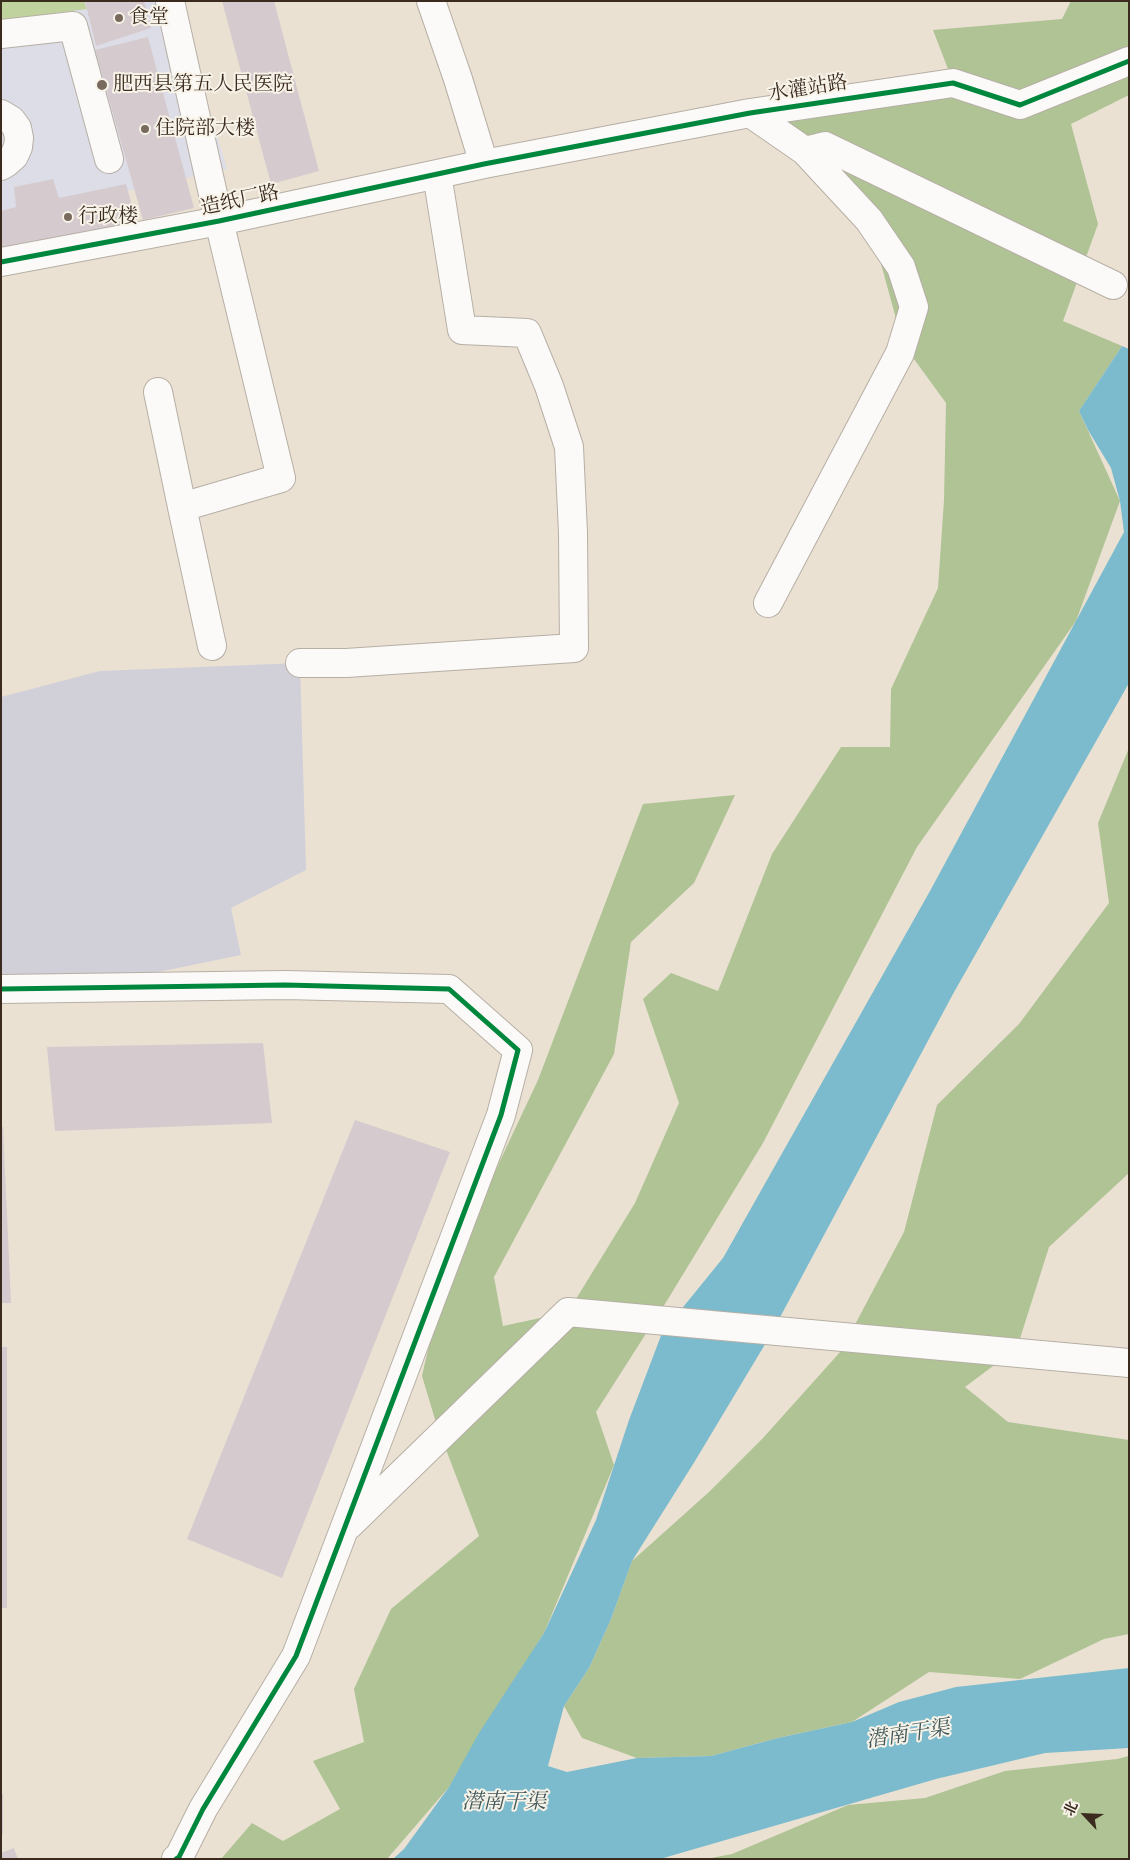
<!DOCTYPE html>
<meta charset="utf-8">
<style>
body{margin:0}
#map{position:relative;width:1130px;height:1860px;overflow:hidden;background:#eae1d3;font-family:"IM FELL Great Primer","Noto Serif SC",serif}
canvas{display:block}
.frame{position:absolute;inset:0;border:2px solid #3b2a1e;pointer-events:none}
.north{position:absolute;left:1060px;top:1790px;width:50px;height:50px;-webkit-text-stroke:4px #f7f3e8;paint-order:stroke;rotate:295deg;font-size:14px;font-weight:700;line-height:20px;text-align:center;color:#3b2a1e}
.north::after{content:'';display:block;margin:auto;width:18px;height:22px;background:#3b2a1e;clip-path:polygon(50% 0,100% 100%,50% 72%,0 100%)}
</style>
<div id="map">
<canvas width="1130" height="1860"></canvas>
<div class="frame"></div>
<div class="north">北</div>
</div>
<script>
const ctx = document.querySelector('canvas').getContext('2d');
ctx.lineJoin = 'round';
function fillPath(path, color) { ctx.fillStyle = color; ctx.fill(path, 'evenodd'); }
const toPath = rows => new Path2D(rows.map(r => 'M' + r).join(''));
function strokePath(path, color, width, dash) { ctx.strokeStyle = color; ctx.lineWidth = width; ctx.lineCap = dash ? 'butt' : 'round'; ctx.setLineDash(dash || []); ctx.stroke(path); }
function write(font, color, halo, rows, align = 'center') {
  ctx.font = font + ' "IM FELL Great Primer","Noto Serif SC",serif'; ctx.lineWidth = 4; ctx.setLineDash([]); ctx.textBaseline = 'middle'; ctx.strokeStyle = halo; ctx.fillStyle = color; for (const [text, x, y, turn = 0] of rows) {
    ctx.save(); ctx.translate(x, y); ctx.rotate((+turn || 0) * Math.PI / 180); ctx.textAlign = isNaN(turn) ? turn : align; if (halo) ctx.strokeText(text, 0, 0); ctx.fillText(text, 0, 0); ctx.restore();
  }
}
fillPath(toPath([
 [1,1,177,1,227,169,1,219]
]), '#dddde8');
fillPath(toPath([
 [300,663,306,870,231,908,241,955,114,981,1,979,1,697,100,671]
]), '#d1d0d9');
fillPath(toPath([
 [1,1,84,1,87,9,1,20]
]), '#c0d29d');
fillPath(toPath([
 [1071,1,1129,1,1129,95,1071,124,1098,224,1063,321,1122,346,1079,411,1120,501,1076,621,917,847,763,1143,668,1299,596,1412,614,1465,544,1633,449,1787,387,1859,221,1859,252,1823,283,1841,340,1809,313,1761,364,1742,354,1689,391,1609,479,1536,437,1426,422,1376,444,1280,538,1080,643,804,735,795,694,883,631,942,614,1054,494,1277,503,1326,568,1312,635,1203,679,1103,643,999,671,973,718,991,772,854,841,747,890,747,891,689,938,588,944,500,946,403,903,344,869,220,750,113,953,82,933,30,1062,19],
 [1129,748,1129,1173,1049,1247,1017,1348,965,1387,1008,1422,1129,1440,1129,1634,1104,1639,1020,1679,929,1672,852,1722,778,1738,711,1756,637,1758,582,1738,564,1706,589,1668,611,1619,632,1561,709,1492,763,1438,841,1351,904,1232,937,1105,1019,1024,1109,903,1098,823],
 [1129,1756,1129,1859,706,1859,732,1854,848,1805,925,1798,1005,1771,1117,1759]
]), '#afc395');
fillPath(toPath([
 [1122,346,1129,349,1129,683,953,994,770,1336,695,1461,632,1561,611,1619,589,1668,564,1706,548,1766,567,1772,637,1758,711,1756,778,1738,852,1722,899,1702,956,1687,1129,1668,1129,1748,1045,1753,936,1779,660,1859,393,1859,404,1849,449,1787,479,1733,544,1633,596,1520,629,1420,662,1333,723,1258,930,891,1124,532,1120,501,1111,468,1088,430,1079,411]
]), '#7bbbcd');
fillPath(toPath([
 [85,1,144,1,151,28,96,46],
 [222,1,274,1,319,171,271,184],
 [148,37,194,208,143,220,95,50],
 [53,179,59,198,126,184,137,224,1,253,1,211,16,207,14,187],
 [263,1043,272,1123,55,1131,47,1047],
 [355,1120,450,1152,282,1578,187,1539],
 [1,1127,3,1127,11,1303,1,1303],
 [1,1347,7,1347,7,1608,1,1608],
 [1,1794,3,1794,3,1835,1,1835],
 [14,1848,18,1859,1,1859,1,1853]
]), '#d5cbce');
const minor = toPath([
 [170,1,219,221,281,478,182,507,212,646],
 [431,1,458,79,484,164],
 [1,34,73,26,109,159],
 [750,113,805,151,869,220,901,267,914,307,900,353,768,603],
 [1,114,11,120,17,128,19,138,18,147,14,156,6,163,1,166],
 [805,151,825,146,1113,285],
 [1,262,219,221,484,164,750,113,953,83,1020,105,1129,61],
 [158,392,182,507],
 [300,663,346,663,574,648,573,533,569,447,549,386,527,333,462,330,437,174],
 [1,989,285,985,449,989,518,1050,501,1115,296,1656,203,1809,179,1857,176,1859],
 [349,1525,568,1312,1129,1363]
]);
strokePath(minor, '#b6afa5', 30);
strokePath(minor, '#fcfaf8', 28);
strokePath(toPath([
 [1,262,219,221,484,164,750,113,953,83,1020,105,1129,61],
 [1,989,285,985,449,989,518,1050,501,1115,296,1656,203,1809,179,1857,176,1859]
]), '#00873e', 5);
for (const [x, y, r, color] of [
 [119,18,5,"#786a5d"],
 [102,85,6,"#786a5d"],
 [145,129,5,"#786a5d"],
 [68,217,5,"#786a5d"]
]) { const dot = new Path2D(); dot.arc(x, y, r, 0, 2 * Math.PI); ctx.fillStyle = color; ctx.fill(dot); strokePath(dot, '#f7f3e8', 2); }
write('20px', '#3b2a1e', '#f7f3e8', [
 ["食堂",129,18],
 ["肥西县第五人民医院",113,85],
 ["住院部大楼",155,129],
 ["行政楼",78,217]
], 'left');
write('20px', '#3b2a1e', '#f7f3e8', [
 ["水灌站路",808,89,-9],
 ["造纸厂路",240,201,-12]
]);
write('italic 21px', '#41575a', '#f7f3e8', [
 ["潜南干渠",908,1735,-9],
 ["潜南干渠",504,1803]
]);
</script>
